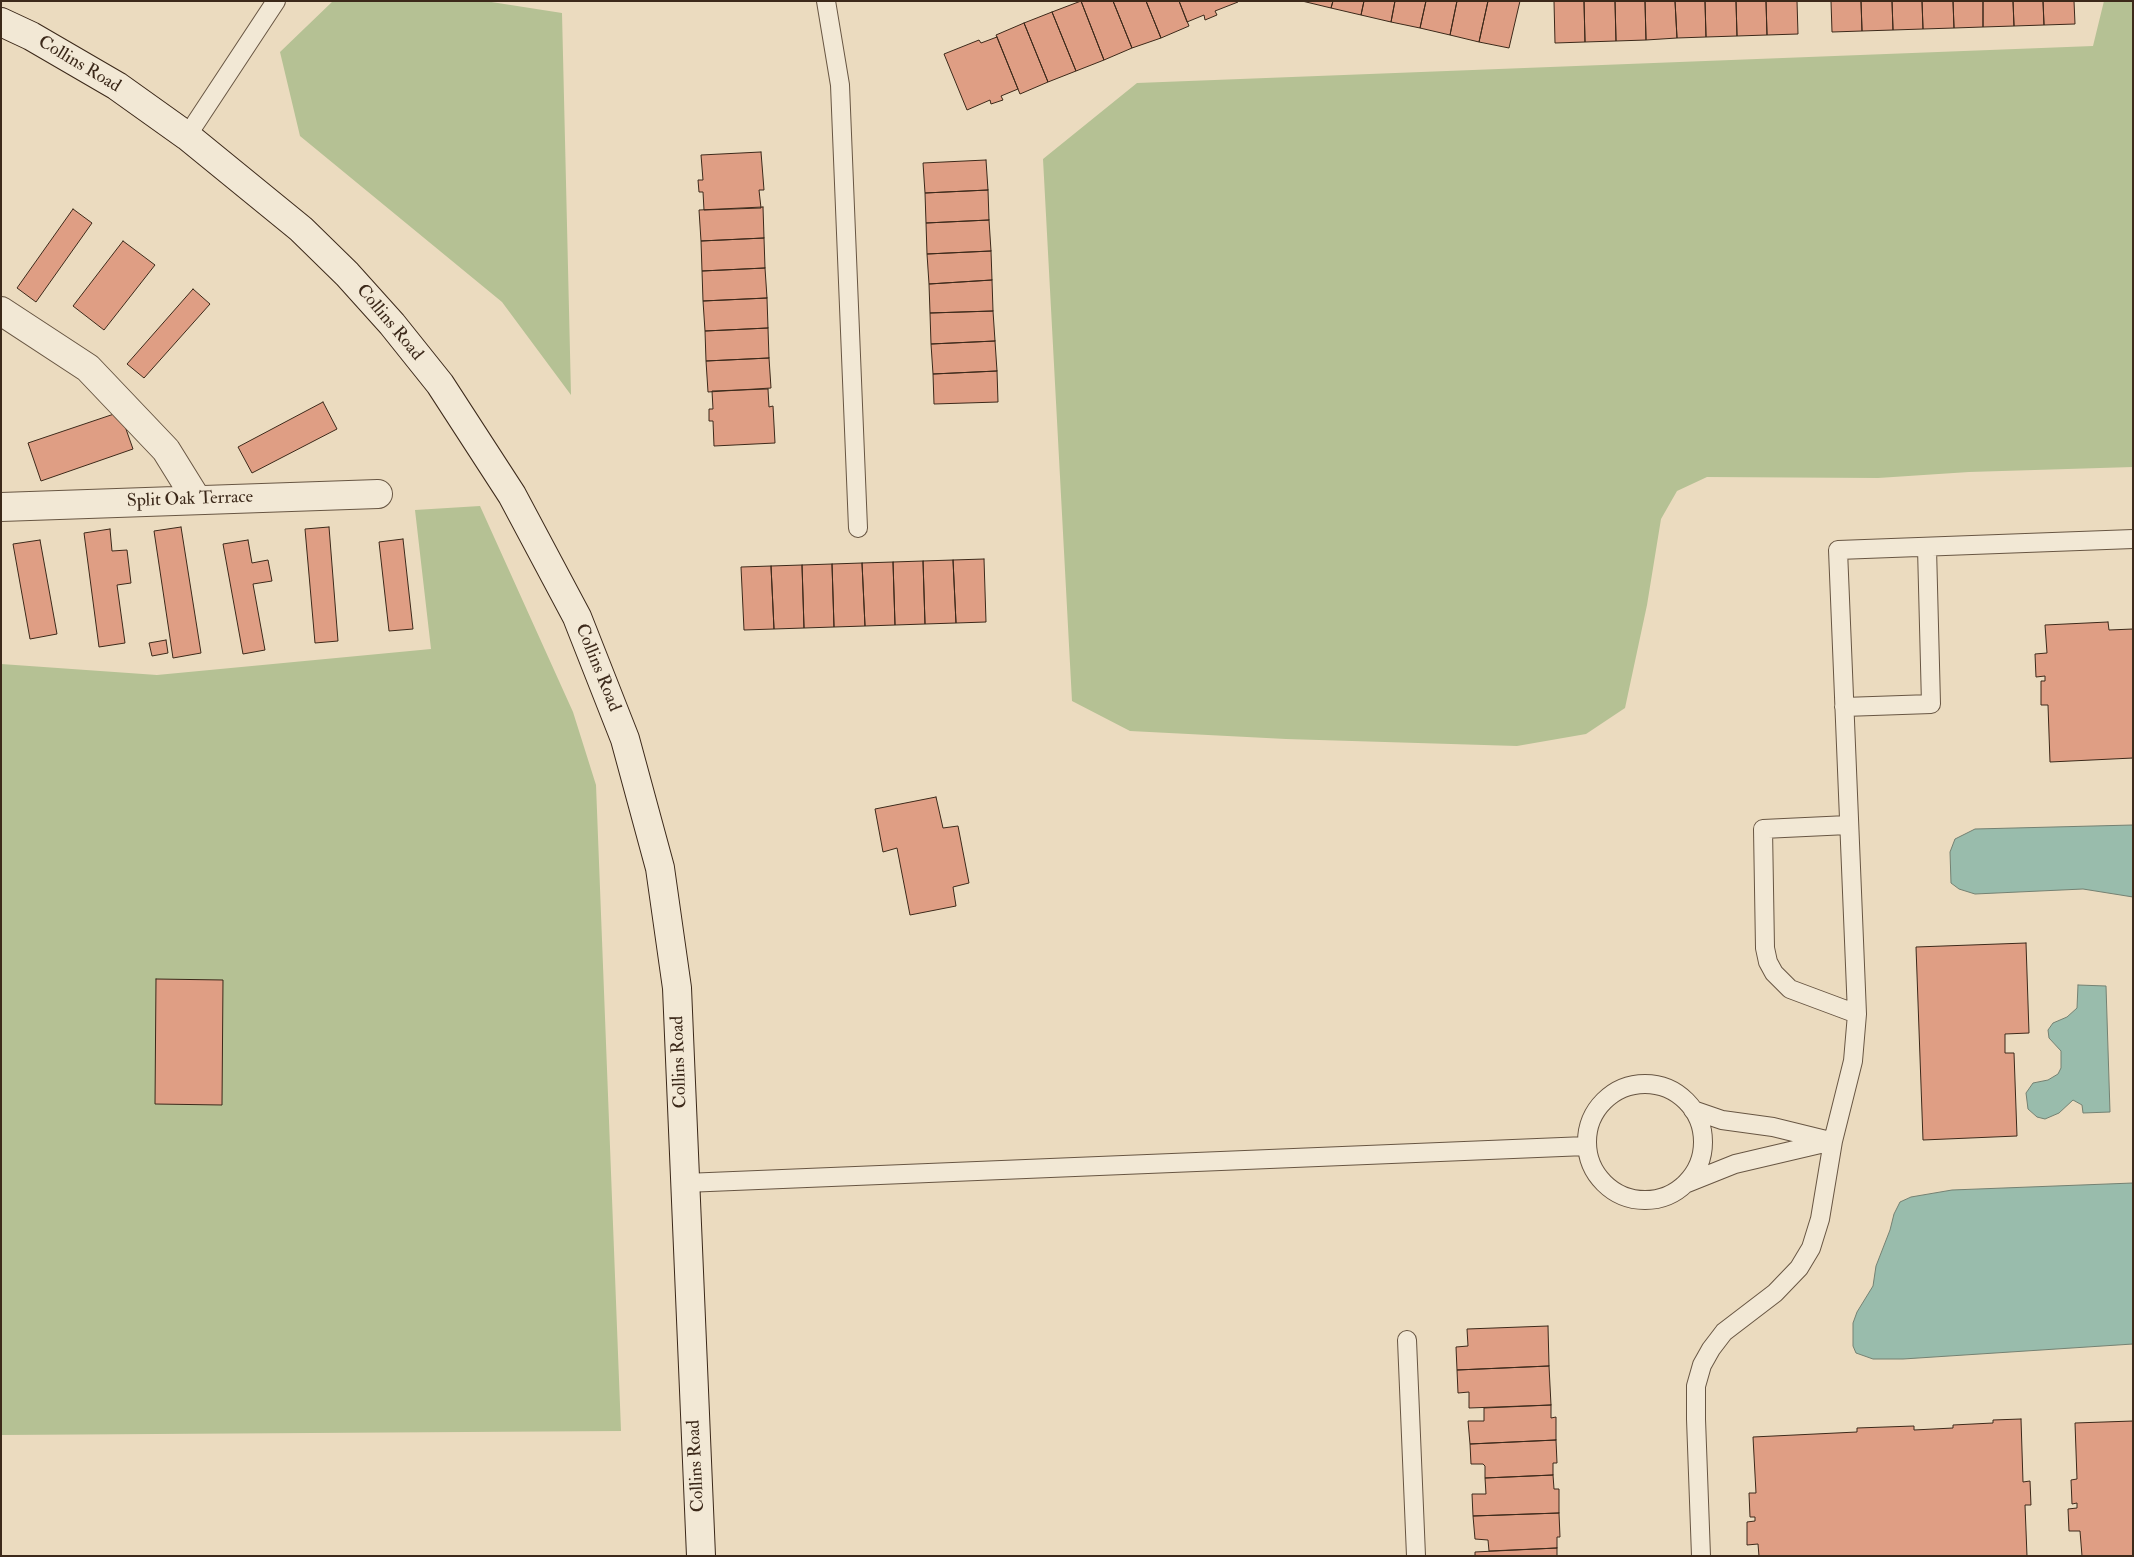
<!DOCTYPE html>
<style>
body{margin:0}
#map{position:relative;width:2134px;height:1557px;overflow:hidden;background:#ebdbbf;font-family:"IM FELL Double Pica",serif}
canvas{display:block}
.frame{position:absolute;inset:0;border:2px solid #3c291a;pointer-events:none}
</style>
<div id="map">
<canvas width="2134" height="1557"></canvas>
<div class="frame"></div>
</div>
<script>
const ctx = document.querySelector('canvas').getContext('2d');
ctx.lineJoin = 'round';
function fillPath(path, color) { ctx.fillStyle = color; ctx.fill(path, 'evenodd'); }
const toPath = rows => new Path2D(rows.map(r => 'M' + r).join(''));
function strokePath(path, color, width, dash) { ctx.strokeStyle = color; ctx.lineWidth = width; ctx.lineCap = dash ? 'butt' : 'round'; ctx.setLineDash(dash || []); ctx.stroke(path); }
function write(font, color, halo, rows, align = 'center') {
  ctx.font = font + ' "IM FELL Double Pica",serif'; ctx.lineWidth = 4; ctx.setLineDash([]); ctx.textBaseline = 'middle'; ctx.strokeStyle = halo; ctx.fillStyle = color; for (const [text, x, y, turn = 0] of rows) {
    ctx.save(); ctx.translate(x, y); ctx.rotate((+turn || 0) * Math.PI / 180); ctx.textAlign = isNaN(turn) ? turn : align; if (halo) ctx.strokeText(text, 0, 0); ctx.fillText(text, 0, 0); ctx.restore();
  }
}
fillPath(toPath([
 [333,1,485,1,562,13,571,395,502,302,300,136,280,52],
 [2104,1,2133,1,2133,467,1969,472,1878,478,1707,477,1677,491,1661,519,1647,605,1625,708,1586,734,1517,746,1286,739,1130,731,1072,701,1043,159,1137,83,2093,46],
 [480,506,573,712,596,785,621,1431,1,1435,1,664,157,675,431,649,415,510]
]), '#b5c194');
const water = toPath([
 [2133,825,2133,897,2083,889,1975,894,1959,889,1951,883,1950,852,1955,839,1975,829,2133,825],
 [2078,985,2106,986,2110,1112,2083,1113,2082,1105,2073,1100,2059,1113,2045,1119,2037,1117,2028,1109,2026,1093,2033,1083,2048,1080,2058,1074,2061,1068,2061,1051,2049,1038,2048,1030,2053,1023,2067,1017,2077,1008,2078,985],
 [2133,1183,2133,1344,1903,1359,1873,1359,1856,1353,1853,1346,1853,1323,1857,1312,1873,1286,1876,1266,1890,1230,1894,1214,1900,1202,1911,1197,1952,1190,2133,1183]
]);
fillPath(water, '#99bcac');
strokePath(water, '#748172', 1);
const building = toPath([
 [1081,1,1113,1,1132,48,1104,60,1081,1],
 [1081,1,1104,60,1076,71,1052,12,1081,1],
 [1113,1,1146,1,1161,38,1132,48,1113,1],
 [1146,1,1179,1,1189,26,1161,38,1146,1],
 [1179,1,1237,1,1238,2,1215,11,1217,15,1205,20,1204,15,1187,22,1179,1],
 [1302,1,1333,1,1331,8,1302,1],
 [1333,1,1364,1,1361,15,1331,8,1333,1],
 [1364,1,1395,1,1391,22,1361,15,1364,1],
 [1395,1,1426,1,1420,28,1391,22,1395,1],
 [1426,1,1457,1,1450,35,1420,28,1426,1],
 [1457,1,1488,1,1479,42,1450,35,1457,1],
 [1488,1,1520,1,1509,48,1479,42,1488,1],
 [1554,1,1584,1,1585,42,1555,43,1554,1],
 [1584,1,1615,1,1616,41,1585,42,1584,1],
 [1615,1,1645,1,1646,40,1616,41,1615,1],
 [1645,1,1675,1,1677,38,1646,40,1645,1],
 [1675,1,1705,1,1706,37,1677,38,1675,1],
 [1705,1,1736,1,1737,36,1706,37,1705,1],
 [1736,1,1766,1,1767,35,1737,36,1736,1],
 [1766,1,1797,1,1798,34,1767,35,1766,1],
 [1831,1,1861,1,1862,31,1832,32,1831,1],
 [1861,1,1892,1,1893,30,1862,31,1861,1],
 [1892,1,1922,1,1923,29,1893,30,1892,1],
 [1922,1,1953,1,1954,28,1923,29,1922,1],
 [1953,1,1983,1,1983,27,1954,28,1953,1],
 [1983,1,2013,1,2014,26,1983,27,1983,1],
 [2013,1,2043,1,2044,25,2014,26,2013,1],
 [2043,1,2074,1,2075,24,2044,25,2043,1],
 [1052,12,1076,71,1048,82,1024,23,1052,12],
 [1024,23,1048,82,1020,94,996,35,1024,23],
 [997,37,1018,89,1001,96,1003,100,991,104,990,100,967,110,944,54,979,40,981,43,997,37],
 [761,152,764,190,759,190,761,208,704,210,703,192,699,192,698,180,703,180,701,155,761,152],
 [986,160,988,190,925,193,923,163,986,160],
 [988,190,989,220,926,223,925,193,988,190],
 [763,207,764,238,701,241,699,210,763,207],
 [73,209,92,223,36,302,17,288,73,209],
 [989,220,991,251,927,254,926,223,989,220],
 [764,238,765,268,702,271,701,241,764,238],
 [123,241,155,265,104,330,73,306,123,241],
 [991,251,992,280,929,284,927,254,991,251],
 [765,268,767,298,703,301,702,271,765,268],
 [992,280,993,311,930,313,929,284,992,280],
 [193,289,210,304,144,378,127,364,193,289],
 [767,298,768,328,705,331,703,301,767,298],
 [993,311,995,341,931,344,930,313,993,311],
 [768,328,769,358,706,361,705,331,768,328],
 [995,341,997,371,933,374,931,344,995,341],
 [769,358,771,388,708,392,706,361,769,358],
 [997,371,998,402,934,404,933,374,997,371],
 [768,389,769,407,773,406,775,443,714,446,713,421,709,421,709,409,713,409,712,391,768,389],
 [323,402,337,429,252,473,238,447,323,402],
 [120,412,133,449,41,481,28,443,120,412],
 [181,527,201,653,173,658,154,531,181,527],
 [329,527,338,641,315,643,305,529,329,527],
 [110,529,112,551,127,550,131,583,117,585,125,643,99,647,84,533,110,529],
 [403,539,413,629,389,631,379,542,403,539],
 [40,540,57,634,30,639,13,544,40,540],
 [248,540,252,563,268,560,272,581,253,584,265,650,243,654,223,544,248,540],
 [984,559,986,622,956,623,953,560,984,559],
 [953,560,956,623,925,624,923,561,953,560],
 [923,561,925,624,895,625,893,562,923,561],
 [893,562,895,625,865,626,862,563,893,562],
 [862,563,865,626,834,627,832,564,862,563],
 [832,564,834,627,804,628,802,565,832,564],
 [802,565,804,628,774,629,771,566,802,565],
 [771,566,774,629,744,630,741,567,771,566],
 [2108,622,2109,630,2133,629,2133,758,2050,762,2048,705,2041,705,2041,681,2045,681,2045,676,2036,677,2035,654,2047,653,2045,625,2108,622],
 [166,640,168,653,152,656,149,643,166,640],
 [936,797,943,828,958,826,969,883,953,887,956,906,910,915,897,848,883,852,875,809,936,797],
 [2026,943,2029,1033,2005,1034,2005,1053,2014,1053,2017,1136,1923,1140,1916,947,2026,943],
 [156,979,223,980,222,1105,155,1104,156,979],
 [1548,1326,1549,1366,1457,1370,1456,1347,1468,1346,1467,1329,1548,1326],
 [1549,1366,1551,1405,1469,1408,1469,1392,1458,1393,1457,1370,1549,1366],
 [1551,1405,1551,1418,1556,1417,1556,1440,1470,1444,1468,1421,1484,1421,1484,1408,1551,1405],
 [2021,1419,2023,1482,2030,1481,2031,1505,2025,1505,2027,1556,1759,1556,1758,1544,1747,1545,1747,1522,1755,1521,1755,1517,1750,1517,1749,1493,1756,1493,1753,1437,1857,1432,1857,1428,1914,1426,1914,1430,1953,1428,1953,1425,1993,1423,1993,1420,2021,1419],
 [2133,1421,2133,1556,2082,1556,2080,1531,2069,1531,2068,1509,2077,1508,2077,1503,2072,1504,2071,1480,2077,1479,2075,1423,2133,1421],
 [1556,1440,1557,1463,1553,1463,1553,1475,1485,1478,1485,1466,1483,1464,1471,1464,1470,1444,1556,1440],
 [1553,1475,1554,1489,1559,1489,1559,1513,1473,1516,1472,1494,1486,1494,1485,1478,1553,1475],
 [1559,1513,1560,1537,1557,1537,1557,1548,1489,1551,1488,1540,1475,1539,1473,1516,1559,1513],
 [1557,1548,1557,1556,1475,1556,1475,1552,1557,1548]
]);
fillPath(building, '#df9e84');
strokePath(building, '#3c291a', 1);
const lane = toPath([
 [826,1,840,85,858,528],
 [187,136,276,1],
 [1844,707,1931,704,1927,548],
 [1848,825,1763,829,1765,948,1768,962,1774,973,1790,989,1857,1014],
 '1587 1142a58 58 0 1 1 116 0a58 58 0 1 1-116 0Z',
 [1693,1110,1722,1120,1773,1127,1830,1141],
 [685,1183,1586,1146],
 [1685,1184,1735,1164,1833,1141],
 [1407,1340,1416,1556],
 [1701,1556,1696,1419,1696,1386,1702,1365,1711,1349,1724,1332,1775,1293,1799,1268,1811,1248,1820,1219,1833,1141,1853,1061,1857,1014,1838,550,2133,539]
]);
const street = toPath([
 [1,311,88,368,166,450,197,500],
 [1,507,378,494]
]);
const secondary = toPath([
 [1,22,31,36,117,86,187,136,301,229,347,274,392,324,440,384,512,495,577,617,625,739,660,868,677,988,701,1556]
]);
strokePath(lane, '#685643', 20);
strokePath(street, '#685643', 30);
strokePath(secondary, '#3c291a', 30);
strokePath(lane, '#f2e8d5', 18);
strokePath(street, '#f2e8d5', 28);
strokePath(secondary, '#f2e8d5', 28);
write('18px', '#3c291a', '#f2e8d5', [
 ["Collins Road",79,65,31],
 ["Collins Road",389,323,50],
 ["Split Oak Terrace",190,500,-2],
 ["Collins Road",597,668,68],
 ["Collins Road",680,1062,-92],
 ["Collins Road",697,1466,-93]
]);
</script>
